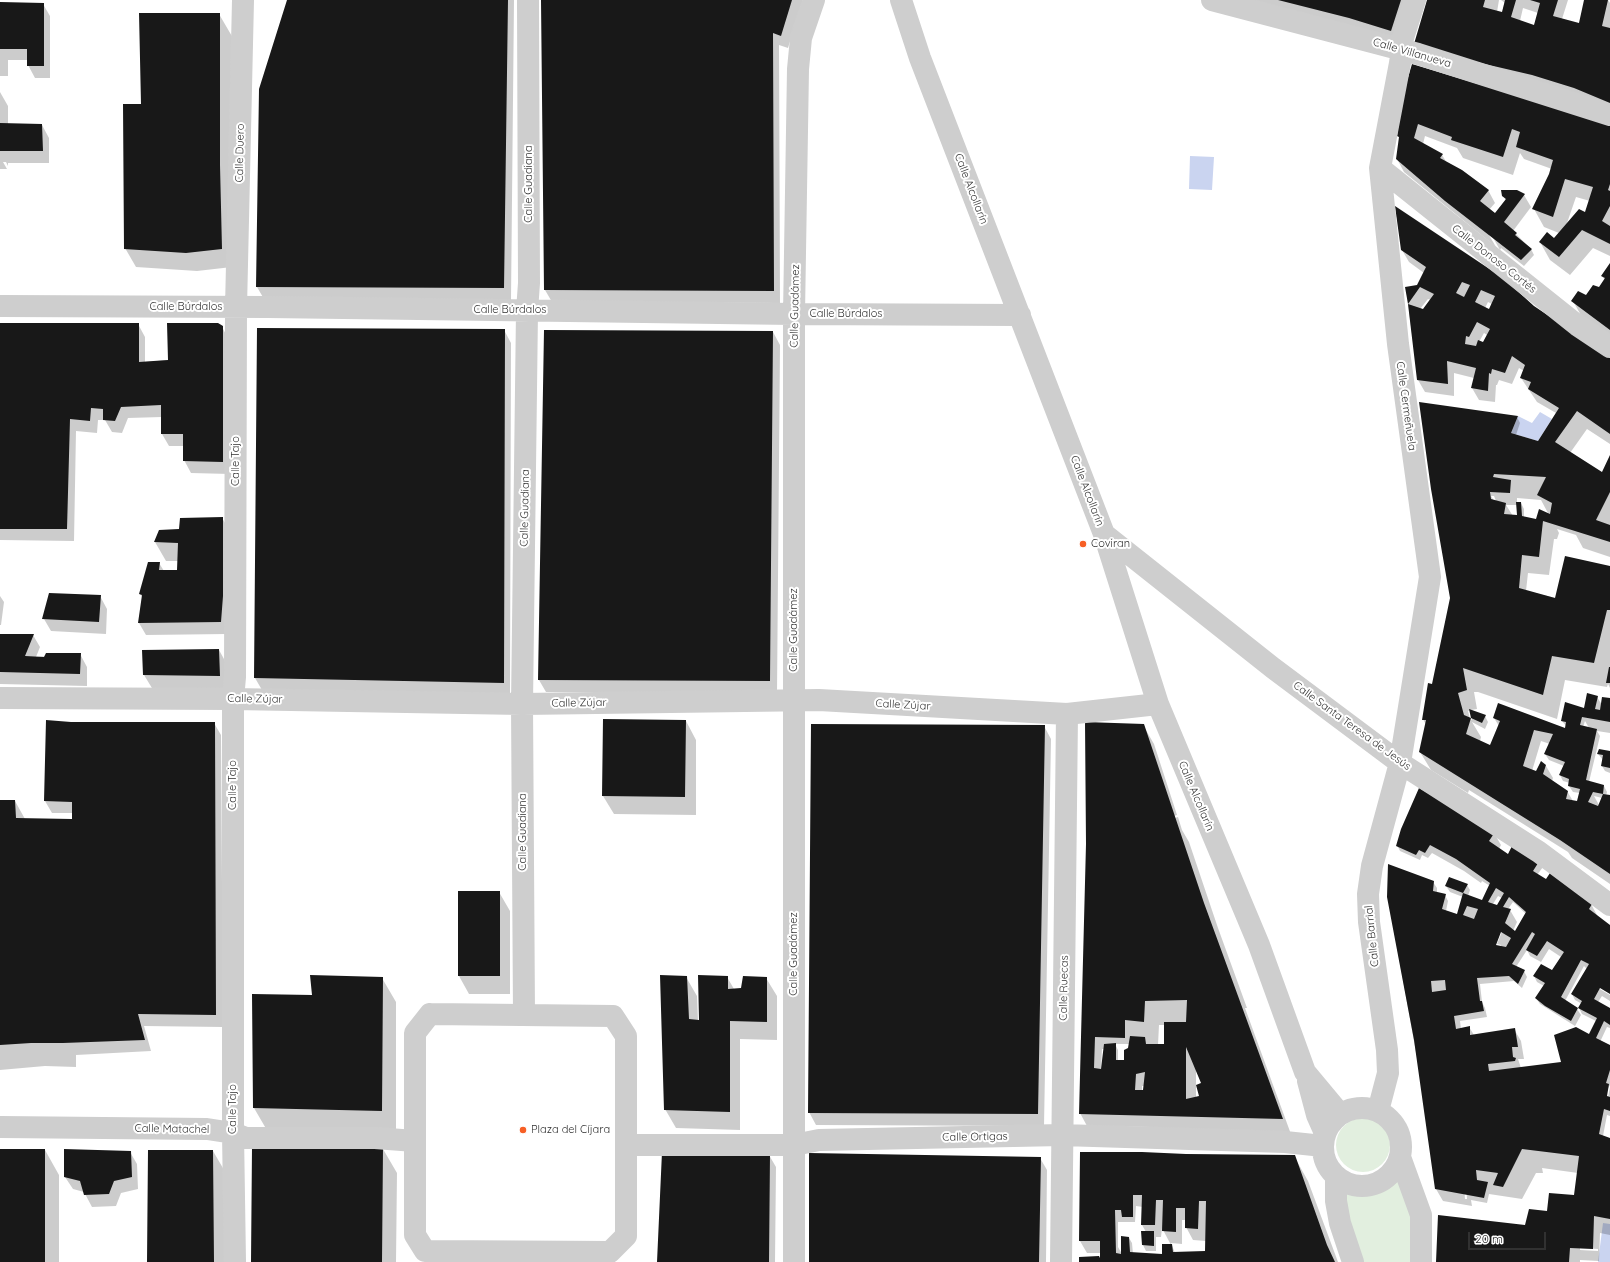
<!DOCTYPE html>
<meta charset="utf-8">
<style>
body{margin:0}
#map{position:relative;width:1610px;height:1262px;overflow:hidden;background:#fff;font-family:Quicksand,sans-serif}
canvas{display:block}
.scale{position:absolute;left:1468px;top:1232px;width:78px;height:18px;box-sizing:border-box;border:2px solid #313131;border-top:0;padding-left:5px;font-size:12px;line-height:14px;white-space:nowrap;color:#313131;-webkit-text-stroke:3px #fff;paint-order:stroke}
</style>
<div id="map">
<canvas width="1610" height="1262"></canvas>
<div class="scale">20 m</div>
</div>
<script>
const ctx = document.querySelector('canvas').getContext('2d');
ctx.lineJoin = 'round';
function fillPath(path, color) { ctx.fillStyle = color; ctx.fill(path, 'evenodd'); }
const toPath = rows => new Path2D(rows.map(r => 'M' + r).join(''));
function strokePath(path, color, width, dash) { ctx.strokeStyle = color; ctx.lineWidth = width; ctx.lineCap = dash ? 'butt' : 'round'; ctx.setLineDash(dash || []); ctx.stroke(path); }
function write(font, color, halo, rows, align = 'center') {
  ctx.font = font + ' Quicksand,sans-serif'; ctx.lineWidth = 4; ctx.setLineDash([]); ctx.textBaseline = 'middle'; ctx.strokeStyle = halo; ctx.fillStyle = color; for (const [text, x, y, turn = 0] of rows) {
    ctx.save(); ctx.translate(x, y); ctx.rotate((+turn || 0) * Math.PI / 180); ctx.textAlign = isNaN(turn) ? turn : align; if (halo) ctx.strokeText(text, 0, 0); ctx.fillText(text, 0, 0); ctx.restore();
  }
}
fillPath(toPath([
 '1336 1145a27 27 0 1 1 54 0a27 27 0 1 1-54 0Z',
 [1402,1175,1411,1211,1411,1262,1362,1262,1345,1212,1344,1188,1354,1192,1369,1194,1391,1185]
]), '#e2efdf');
fillPath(toPath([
 [1190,156,1214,157,1212,190,1189,189],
 [1540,412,1552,419,1538,441,1511,433,1518,416,1532,423],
 [1603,1223,1610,1224,1610,1262,1598,1262]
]), '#cad4f0');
fillPath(toPath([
 [289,0,514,0,511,300,264,299,257,287,260,89],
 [542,0,803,0,788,48,779,45,780,303,552,302,545,290],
 [1249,0,1411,0,1398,43],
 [1428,0,1499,0,1497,12,1502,13,1505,3,1501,0,1568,0,1562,19,1579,24,1585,0,1608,0,1610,3,1610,111,1483,74],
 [1523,8,1538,13,1534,26,1520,21],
 [0,3,43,4,50,16,50,78,35,78,28,65,28,60,8,60,8,76,0,76],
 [219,14,233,38,232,267,197,271,136,267,125,248,142,105],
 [0,92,8,106,8,125,42,125,49,138,49,163,8,163,8,166,6,162,3,162,7,169,0,169],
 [1403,98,1610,124,1610,256,1593,248,1570,275,1550,260,1540,242,1554,239,1559,233,1544,227,1534,209,1552,169,1524,159,1520,153,1513,175,1463,158,1457,148,1425,136,1423,144,1442,155,1447,163,1488,190,1495,203,1489,210,1496,215,1506,201,1503,195,1524,195,1531,207,1513,231,1531,249,1534,255,1524,266,1501,248,1500,250,1491,234,1489,235,1496,247,1404,172,1397,159,1400,139,1398,136],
 [1576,197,1590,201,1586,214,1566,226],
 [1402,250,1533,307,1610,358,1610,444,1587,429,1570,453,1602,473,1610,456,1610,557,1583,548,1576,535,1557,529,1559,533,1557,539,1554,539,1549,575,1528,573,1526,591,1556,598,1610,567,1610,688,1608,684,1607,687,1565,680,1557,719,1478,692,1474,692,1477,709,1471,710,1485,716,1488,722,1485,729,1472,722,1481,737,1480,741,1492,747,1499,726,1494,718,1565,729,1566,726,1562,721,1584,709,1597,697,1602,705,1610,699,1610,733,1597,731,1600,736,1589,782,1604,786,1607,792,1606,796,1610,797,1610,884,1572,858,1568,852,1469,790,1468,793,1431,770,1420,752,1426,725,1423,719,1433,685,1451,598,1430,468,1517,417,1520,423,1516,435,1539,443,1556,413,1537,402,1521,378,1524,371,1519,368,1512,384,1499,380,1497,385,1496,385,1495,402,1479,400,1472,388,1474,378,1454,373,1454,396,1425,392,1418,380,1406,288,1417,286,1424,273,1409,262],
 [1428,299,1431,300,1425,310,1420,309],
 [1488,302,1492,304,1489,310,1485,308],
 [1484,333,1487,335,1483,343,1479,342],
 [1491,496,1494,496,1496,501,1494,501],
 [1517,498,1541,500,1549,515,1537,520,1524,518,1524,509,1521,503,1517,503],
 [1506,505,1517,505,1519,517,1513,516],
 [1471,710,1472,720,1470,719,1468,711],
 [1585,721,1589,728,1583,727],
 [1541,741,1550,744,1545,754,1549,760,1564,766,1560,775,1563,781,1570,783,1569,786,1573,792,1580,793,1577,803,1573,801,1567,791,1552,781,1553,778,1546,766,1537,773,1532,771],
 [1594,796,1602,798,1599,805],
 [1610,264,1610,339,1583,319,1573,301,1586,296,1599,289,1605,280,1602,276],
 [0,324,138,324,145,337,145,362,169,360,222,327,229,340,230,474,191,473,184,460,184,446,169,446,162,434,162,417,128,418,122,433,112,432,105,420,98,420,97,433,76,431,74,541,0,540],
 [258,329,504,330,511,343,510,695,262,690,255,678],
 [773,332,780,345,777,693,546,692,539,680],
 [222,518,233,536,227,634,146,635,139,623,143,598,140,594,159,563,164,571,178,571,178,561,166,561,155,542,159,531,180,530],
 [49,594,100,596,107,609,106,634,51,631,44,619],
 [0,596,4,602,1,625,0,625],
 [0,635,33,635,40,647,36,657,80,654,87,667,87,686,0,684],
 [219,650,229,668,230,694,155,693,144,675,143,651],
 [604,720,686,721,696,740,696,815,614,814,603,796],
 [70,723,214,723,221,735,223,1027,144,1026,151,1051,76,1055,76,1067,45,1066,0,1070,0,801,15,801,25,819,73,820,73,813,52,813,45,801],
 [1086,723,1143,725,1154,744,1177,815,1093,841,1093,843,1178,817,1182,830,1189,842,1218,928,1247,1008,1245,1008,1292,1137,1198,1133,1153,1134,1149,1127,1087,1126,1080,1113,1087,844],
 [1138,774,1150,779,1150,781,1138,777],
 [1159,1025,1165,1025,1165,1045,1158,1045],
 [1115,1044,1130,1044,1129,1049,1125,1051,1125,1061,1118,1061,1118,1050],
 [1102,1049,1104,1049,1102,1070,1101,1070],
 [1196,1069,1203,1084,1197,1086,1200,1097,1196,1098],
 [1142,1086,1144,1086,1144,1091,1142,1091],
 [1044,726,1051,739,1044,1126,816,1125,809,1112],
 [1610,752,1610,773,1605,771,1602,766,1603,760,1598,754],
 [1494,833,1501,845,1499,849,1508,855,1513,845,1543,867,1537,875,1591,904,1598,917,1610,926,1610,993,1599,986,1598,988,1610,995,1610,1001,1602,996,1598,1002,1610,1009,1610,1028,1607,1027,1600,1042,1610,1046,1610,1085,1607,1090,1605,1101,1607,1102,1610,1087,1610,1116,1607,1115,1603,1136,1610,1139,1610,1235,1600,1233,1599,1261,1580,1260,1580,1262,1436,1262,1526,1226,1548,1212,1575,1199,1578,1173,1542,1168,1543,1173,1536,1173,1522,1199,1489,1194,1487,1203,1471,1200,1472,1206,1443,1201,1436,1189,1421,1080,1391,914,1433,882,1437,888,1437,893,1445,895,1448,901,1446,911,1457,917,1463,897,1450,892,1446,886,1467,885,1470,890,1468,896,1483,901,1490,886,1482,881,1481,883,1464,871,1432,853,1428,858,1422,855,1420,860,1400,851,1397,845],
 [1498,896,1502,898,1498,906,1493,904],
 [1513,902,1526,914,1515,932,1513,931,1517,922,1510,910,1508,909],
 [1505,924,1497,944,1501,945,1500,947,1494,950,1495,943],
 [1549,949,1561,957,1552,971,1534,976,1537,982,1544,986,1536,998,1540,1004,1575,1026,1581,1015,1577,1009,1565,1001,1584,966,1587,969,1572,994,1575,1000,1582,1004,1579,1008,1582,1014,1596,1021,1589,1036,1562,1063,1521,1068,1518,1059,1524,1059,1521,1041,1514,1029,1474,1035,1469,1027,1461,1029,1460,1021,1487,1017,1485,1008,1482,1002,1480,984,1514,981,1522,988,1527,977,1524,971,1516,967,1527,950,1530,956,1541,962],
 [1464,1185,1466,1185,1467,1199,1465,1199],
 [1580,1248,1598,1249,1598,1251,1580,1250],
 [459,892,499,892,510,911,510,994,469,994,459,976],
 [686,977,697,996,698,1021,700,1022,727,977,734,989,742,989,766,978,777,996,777,1040,740,1039,740,1130,676,1128,665,1109],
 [382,978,396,1002,396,1135,268,1132,254,1108,313,996],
 [383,1149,397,1173,396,1262,252,1262],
 [0,1150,45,1150,59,1175,59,1262,0,1262],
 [213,1151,227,1175,227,1262,148,1262],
 [130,1152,137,1164,138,1189,121,1193,116,1206,92,1207,84,1192,73,1189,65,1177],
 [1081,1153,1294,1156,1308,1181,1338,1262,1080,1262,1100,1260,1100,1253,1087,1253,1080,1241],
 [1136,1206,1143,1207,1142,1225,1146,1232,1143,1245,1146,1251,1156,1251,1156,1237,1161,1237,1162,1228,1171,1245,1163,1255,1133,1254,1132,1243,1129,1238,1122,1254,1118,1247,1118,1222,1135,1222],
 [1182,1220,1186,1220,1186,1227,1193,1240,1206,1241,1206,1256,1175,1253,1171,1243,1182,1244],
 [769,1155,776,1167,775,1262,658,1262],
 [1040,1158,1047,1170,1046,1262,810,1262]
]), '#0003');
fillPath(toPath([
 [287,0,508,0,504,288,256,287,259,89],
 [541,0,792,0,781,36,773,33,774,291,544,290],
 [1278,0,1401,0,1391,31,1349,18],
 [1427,0,1485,0,1483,7,1502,12,1505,0,1516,0,1511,17,1534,25,1540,3,1530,0,1558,0,1553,16,1579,23,1584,0,1608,0,1602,26,1610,28,1610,103,1574,88,1532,75,1472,61,1414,44],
 [0,2,44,3,44,66,27,66,27,49,0,49],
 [139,13,220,13,220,165,222,249,186,253,124,249,123,104,141,104],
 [1412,64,1610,124,1610,184,1608,190,1610,191,1610,206,1602,221,1610,226,1610,244,1582,230,1559,257,1539,242,1547,232,1554,238,1579,209,1585,212,1593,187,1565,179,1553,217,1532,209,1549,174,1553,160,1516,147,1520,132,1512,129,1503,157,1451,140,1452,137,1418,124,1414,138,1443,154,1440,158,1462,170,1489,190,1480,201,1495,213,1506,199,1502,196,1501,190,1517,190,1525,194,1504,222,1517,233,1515,235,1532,249,1521,260,1445,201,1396,159,1399,137,1397,136,1402,98],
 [0,123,42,124,43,151,0,151],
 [1395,206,1503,278,1534,306,1610,357,1610,434,1577,411,1555,442,1602,472,1610,455,1610,492,1596,520,1610,525,1610,542,1543,521,1539,557,1522,555,1519,588,1555,598,1565,556,1610,566,1610,610,1607,610,1594,663,1552,656,1543,695,1463,668,1467,690,1458,693,1464,715,1471,718,1466,734,1490,745,1500,721,1493,718,1498,703,1565,728,1566,722,1561,721,1565,702,1584,708,1587,693,1598,696,1595,709,1600,710,1602,697,1610,698,1610,722,1582,717,1580,725,1597,729,1586,780,1604,785,1603,794,1593,792,1588,802,1598,806,1603,794,1610,795,1610,874,1560,840,1419,752,1426,720,1422,720,1428,683,1432,684,1450,598,1431,489,1419,402,1518,416,1511,433,1538,441,1559,408,1528,389,1531,382,1520,378,1525,365,1512,356,1505,373,1492,369,1491,374,1489,373,1488,391,1471,388,1476,368,1447,361,1448,384,1417,380,1408,304,1423,309,1434,294,1420,287,1408,304,1405,287,1417,285,1426,267,1401,250],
 [1462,282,1470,285,1464,297,1456,293],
 [1481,290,1495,296,1489,309,1475,302],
 [1477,322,1490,329,1483,342,1478,340,1476,346,1465,344,1466,336,1469,337],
 [1494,474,1546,477,1537,495,1552,503,1550,514,1539,509,1536,519,1522,516,1521,502,1516,502,1517,515,1504,514,1506,503,1491,499,1490,492,1510,493,1511,480,1493,477],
 [1534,730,1553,734,1544,754,1565,762,1559,775,1569,779,1568,786,1580,789,1577,801,1566,799,1568,791,1543,774,1546,765,1541,761,1536,771,1523,766],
 [1610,263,1610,330,1571,301,1578,291,1586,295,1593,285,1599,287,1605,278,1601,276],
 [0,323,139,323,139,362,168,360,167,323,218,323,223,326,223,462,183,461,183,434,161,434,161,405,121,407,115,421,103,420,103,409,91,408,90,421,70,419,67,529,0,529],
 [257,328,505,329,504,683,254,678],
 [544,330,773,331,770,681,538,680],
 [223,517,223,596,221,622,138,623,142,595,139,594,148,562,160,562,159,570,177,570,178,543,154,542,159,530,179,529,180,518],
 [49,593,101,595,99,622,42,619],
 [0,634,34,634,25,656,44,657,46,653,81,653,80,674,0,672],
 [219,649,220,676,143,675,142,650],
 [1609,667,1610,667,1610,683,1606,683],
 [1469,709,1486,715,1482,723,1471,718],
 [603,719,686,720,685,797,602,796],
 [46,720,71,722,215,722,216,1015,138,1014,145,1040,63,1043,31,1043,0,1045,0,800,15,800,16,818,72,819,72,802,44,801],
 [1085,722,1144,724,1204,903,1283,1119,1079,1114,1086,844],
 [1187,1000,1186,1022,1164,1022,1164,1044,1146,1044,1145,1037,1130,1036,1128,1048,1124,1050,1124,1060,1116,1060,1116,1043,1104,1044,1101,1069,1094,1068,1095,1037,1125,1038,1125,1020,1144,1022,1145,1001],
 [1186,1047,1201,1083,1196,1085,1199,1096,1186,1099],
 [1145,1072,1143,1090,1135,1090,1136,1074],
 [811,724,1045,725,1038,1114,808,1113],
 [1599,749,1610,751,1610,768,1601,766,1603,755,1597,754],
 [1419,788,1495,832,1489,841,1508,854,1513,844,1540,860,1533,871,1546,879,1550,873,1592,904,1589,909,1610,925,1610,994,1600,988,1594,999,1610,1008,1610,1025,1604,1021,1596,1038,1610,1045,1610,1070,1606,1083,1609,1084,1607,1096,1610,1097,1610,1111,1604,1109,1599,1134,1610,1138,1610,1219,1594,1216,1593,1249,1570,1248,1569,1262,1436,1262,1438,1215,1525,1225,1529,1209,1547,1211,1549,1193,1574,1195,1579,1156,1522,1149,1503,1187,1493,1185,1498,1173,1476,1170,1477,1180,1488,1182,1484,1198,1435,1189,1414,1040,1387,897,1388,864,1434,881,1433,891,1446,894,1442,909,1457,914,1463,893,1482,900,1490,883,1456,859,1430,845,1425,853,1419,850,1416,855,1396,846,1401,829],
 [1496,888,1504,893,1497,905,1488,902],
 [1509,897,1526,912,1515,931,1505,923,1511,909,1503,907],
 [1467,906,1478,909,1474,919,1463,915],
 [1501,932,1511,938,1506,947,1496,945],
 [1532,932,1535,934,1526,950,1537,956,1547,941,1564,952,1552,970,1541,964,1533,976,1545,983,1535,998,1545,1006,1571,1021,1578,1008,1561,997,1581,960,1589,964,1571,994,1582,1001,1578,1008,1597,1018,1589,1034,1576,1027,1554,1035,1561,1062,1489,1071,1488,1064,1515,1061,1516,1058,1513,1057,1512,1047,1518,1047,1515,1028,1470,1035,1470,1026,1456,1029,1454,1016,1484,1011,1482,1001,1480,1001,1477,978,1509,976,1518,984,1525,970,1512,964],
 [1445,980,1446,990,1432,992,1431,981],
 [1449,877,1468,884,1463,893,1445,886],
 [458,891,500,891,500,976,458,976],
 [310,975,383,977,382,1111,253,1108,252,994,312,995],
 [660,975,687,976,689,1019,699,1020,698,975,728,976,728,989,741,988,743,976,767,977,767,1022,730,1021,730,1112,664,1110],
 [252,1147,383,1148,382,1262,251,1262],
 [0,1149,45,1149,45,1262,0,1262],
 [64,1149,131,1151,132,1177,114,1181,109,1194,84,1195,80,1181,64,1177],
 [148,1150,213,1150,214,1262,147,1262],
 [662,1152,770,1154,769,1262,657,1262],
 [1080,1152,1142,1152,1186,1154,1295,1155,1327,1245,1335,1262,1079,1262,1079,1257,1099,1256,1100,1258,1100,1241,1079,1241],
 [1133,1195,1142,1195,1141,1225,1155,1225,1156,1200,1163,1200,1162,1231,1176,1232,1176,1208,1185,1208,1185,1228,1198,1229,1199,1201,1206,1201,1205,1251,1173,1252,1172,1244,1162,1244,1162,1254,1130,1252,1129,1237,1121,1236,1121,1254,1116,1253,1115,1210,1121,1210,1122,1217,1133,1217],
 [809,1153,1041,1157,1039,1262,809,1262],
 [1141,1231,1154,1231,1154,1246,1142,1245]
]), '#181818');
strokePath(toPath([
 [901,0,920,58,1104,534,1158,704,1259,945,1305,1072,1340,1114],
 [1212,0,1418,54,1610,115],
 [1380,168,1577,325,1610,347],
 [0,306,268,307,794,314,1020,315],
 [1104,534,1273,668,1400,763,1539,852,1610,905],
 [0,698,233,699,522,704,819,700,1067,714,1158,704],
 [430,1014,613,1016,626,1036,626,1236,610,1252,425,1251,415,1235,415,1033,430,1014],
 [524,1015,522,704,527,311,529,283,528,0],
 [1308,1081,1317,1115,1325,1133],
 '1323 1147a39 39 0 1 1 78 0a39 39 0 1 1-78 0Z',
 [1378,1111,1388,1073,1387,1050,1369,922,1368,894,1372,866,1400,763,1430,577,1398,344,1380,168,1400,63,1403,38,1415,0],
 [0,1127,207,1129,233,1133,246,1138,375,1138,415,1141],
 [627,1145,794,1145,819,1140,1062,1135,1285,1142,1323,1146],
 [1400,1157,1421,1215,1421,1262],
 [1336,1176,1336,1201,1340,1223,1353,1262],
 [235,1262,233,1133,233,699,235,677,236,308,243,0],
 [794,1262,794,314,798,69,801,38,814,0],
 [1061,1262,1067,714]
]), '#cecece', 22);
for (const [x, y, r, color] of [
 [1083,544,4,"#f75f25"],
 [523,1130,4,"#f75f25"]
]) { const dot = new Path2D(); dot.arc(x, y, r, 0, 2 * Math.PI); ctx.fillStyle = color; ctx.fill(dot); strokePath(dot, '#fff', 1.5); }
write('11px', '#313131', '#fff', [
 ["Calle Villanueva",1412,53,16],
 ["Calle Duero",240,153,-89],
 ["Calle Guadiana",529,184,-90],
 ["Calle Alcollarín",971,189,69],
 ["Calle Donoso Cortés",1494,259,38],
 ["Calle Guadámez",795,306,-89],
 ["Calle Búrdalos",186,307],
 ["Calle Búrdalos",510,310],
 ["Calle Búrdalos",846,314],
 ["Calle Cermeñuela",1406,406,82],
 ["Calle Tajo",236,461,-90],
 ["Calle Alcollarín",1087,491,69],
 ["Calle Guadiana",525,508,-89],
 ["Calle Guadámez",794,630,-90],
 ["Calle Zújar",255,699,1],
 ["Calle Zújar",579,703,-1],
 ["Calle Zújar",903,705,3],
 ["Calle Santa Teresa de Jesús",1352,726,36],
 ["Calle Tajo",233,785,-90],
 ["Calle Alcollarín",1196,796,67],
 ["Calle Guadiana",523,832,-90],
 ["Calle Barrial",1372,936,-96],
 ["Calle Guadámez",794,954,-90],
 ["Calle Ruecas",1064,988,-89],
 ["Calle Tajo",233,1109,-90],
 ["Calle Matachel",172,1129,1],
 ["Calle Ortigas",975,1137,-1]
]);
write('11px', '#313131', '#fff', [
 ["Coviran",1091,544],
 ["Plaza del Cíjara",531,1130]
], 'left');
</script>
